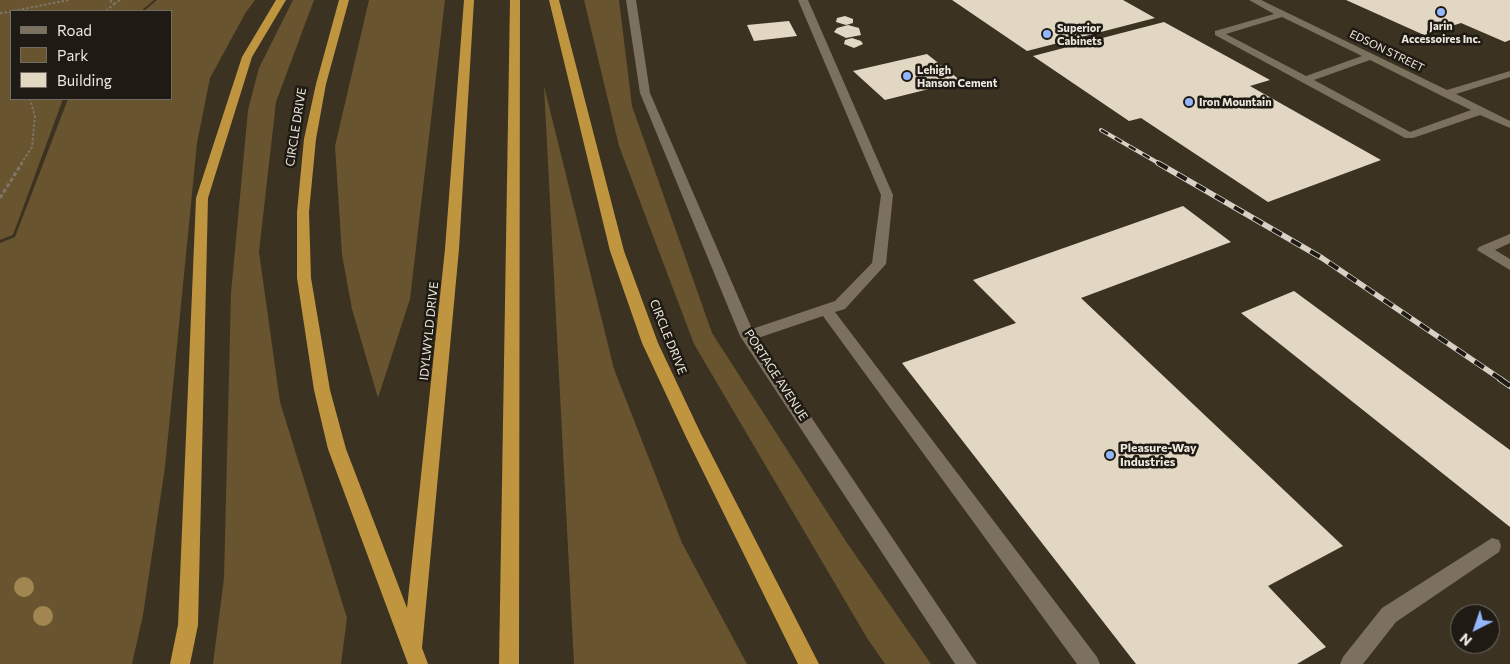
<!DOCTYPE html>
<style>
body{margin:0}
#map{position:relative;width:1510px;height:664px;overflow:hidden;background:#3b3221;font-family:Commissioner,sans-serif}
canvas{display:block}
.legend{position:absolute;left:10px;top:10px;width:162px;height:90px;box-sizing:border-box;background:#1f1a13;border:1px solid #726d64;margin:0;padding:6px 9px;list-style:none;font-size:15px;color:#eee9de}
.legend li{display:flex;align-items:center;gap:10px;height:25px}
.legend b{width:25px;border:1px solid #726d64}
.north{position:absolute;left:1450px;top:604px;width:50px;height:50px;box-sizing:border-box;background:#1f1a13;border:1px solid #726d64;border-radius:50%;rotate:221deg;font-size:14px;font-weight:700;line-height:20px;text-align:center;color:#eee9de}
.north::after{content:'';display:block;margin:auto;width:18px;height:22px;background:#92b7fd;clip-path:polygon(50% 0,100% 100%,50% 72%,0 100%)}
</style>
<div id="map">
<canvas width="1510" height="664"></canvas>
<ul class="legend">
<li><b style="height:6px;background:#7c715f"></b>Road</li>
<li><b style="height:14px;background:#68542e"></b>Park</li>
<li><b style="height:14px;background:#e2d7c2"></b>Building</li>
</ul>
<div class="north">N</div>
</div>
<script>
const ctx = document.querySelector('canvas').getContext('2d');
ctx.lineJoin = 'round';
function fillPath(path, color) { ctx.fillStyle = color; ctx.fill(path, 'evenodd'); }
const toPath = rows => new Path2D(rows.map(r => 'M' + r).join(''));
function strokePath(path, color, width, dash) { ctx.strokeStyle = color; ctx.lineWidth = width; ctx.lineCap = dash ? 'butt' : 'round'; ctx.setLineDash(dash || []); ctx.stroke(path); }
function write(font, color, halo, rows, align = 'center') {
  ctx.font = font + ' Commissioner,sans-serif'; ctx.lineWidth = 5; ctx.setLineDash([]); ctx.textBaseline = 'middle'; ctx.strokeStyle = halo; ctx.fillStyle = color; for (const [text, x, y, turn = 0] of rows) {
    ctx.save(); ctx.translate(x, y); ctx.rotate((+turn || 0) * Math.PI / 180); ctx.textAlign = isNaN(turn) ? turn : align; if (halo) ctx.strokeText(text, 0, 0); ctx.fillText(text, 0, 0); ctx.restore();
  }
}
fillPath(toPath([
 [0,0,154,0,141,11,11,11,11,99,63,99,13,235,0,240],
 [157,0,255,0,246,12,210,78,197,143,165,467,143,615,132,664,0,664,0,243,15,237,68,99,171,99,171,11,144,11],
 [293,0,314,0,276,102,259,252,280,402,347,618,341,664,213,664,224,578,231,293,248,110,259,68],
 [369,0,445,0,410,299,378,398,352,309,342,255,335,146],
 [584,0,619,0,632,106,712,333,847,543,931,664,885,664,867,638,694,344,619,146],
 [544,86,614,369,682,543,747,664,574,664]
]), '#68542e');
fillPath(toPath([
 [952,0,1123,0,1155,18,1027,51],
 [1346,0,1510,0,1510,40,1505,42,1461,23,1424,35],
 [845,16,853,19,853,23,846,25,836,22,837,18],
 [789,21,797,36,754,41,747,25],
 [1164,22,1270,80,1250,86,1381,160,1268,202,1141,118,1129,121,1033,56],
 [848,25,859,28,861,35,846,38,834,32,837,28],
 [852,38,861,41,863,44,854,48,844,44,845,40],
 [927,54,961,81,885,100,853,71],
 [1183,206,1231,242,1081,298,1343,546,1268,586,1326,647,1297,664,1136,664,902,363,1016,323,973,280],
 [1294,291,1510,450,1510,527,1241,313]
]), '#e2d7c2');
strokePath(toPath([
 [114,4,120,0],
 [13,11,69,0],
 [106,11,114,4,110,0],
 [0,13,11,12],
 [21,164,32,147,35,116,30,99]
]), '#7e7768', 2, [2.5, 2]);
strokePath(toPath([
 [0,198,22,163]
]), '#7e7768', 3, [4, 2.5]);
fillPath(toPath([
 [626,0,636,0,650,93,752,329,835,301,872,263,881,195,798,0,808,0,893,195,886,264,845,309,835,312,1097,657,1100,664,1077,664,823,316,758,338,977,664,955,664,740,336,640,93,626,0],
 [1249,0,1261,0,1447,90,1510,71,1510,77,1456,94,1510,121,1510,128,1480,115,1413,138,1405,138,1215,35,1215,31,1274,14,1249,0],
 [1282,17,1362,56,1306,76,1226,34,1282,17],
 [1370,60,1442,96,1471,110,1410,132,1314,80,1370,60],
 [1510,234,1510,243,1495,250,1510,259,1510,270,1477,250,1479,247,1510,234],
 [1492,538,1499,540,1501,546,1499,552,1396,622,1363,664,1340,664,1343,657,1382,608,1492,538]
]), '#7c715f');
fillPath(toPath([
 [276,0,286,0,252,57,208,198,198,625,190,664,170,664,178,625,196,198,242,57,276,0],
 [339,0,349,0,326,84,316,139,309,212,311,278,330,390,346,449,407,608,445,249,464,0,474,0,459,249,422,648,428,664,408,664,328,449,314,390,297,278,297,212,304,139,316,84,339,0],
 [510,0,520,0,519,664,499,664,510,0],
 [549,0,559,0,624,251,658,343,701,434,819,664,798,664,685,435,642,343,610,251,549,0]
]), '#bf9540');
const railFar2 = toPath([
 [1101,130,1160,164]
]);
const railFar1 = toPath([
 [1158,163,1322,258,1502,380]
]);
const rail = toPath([
 [1500,379,1510,386]
]);
strokePath(railFar2, '#d7d1c6', 4);
strokePath(railFar1, '#d7d1c6', 5.5);
strokePath(rail, '#d7d1c6', 6);
strokePath(railFar2, '#1f1a13', 2.5, [8]);
strokePath(railFar1, '#1f1a13', 4, [11]);
strokePath(rail, '#1f1a13', 4.5, [14]);
ctx.fillStyle = '#a28650';
for (const [x, y] of [
 [24,587],
 [43,616]
]) { ctx.beginPath(); ctx.arc(x, y, 10, 0, 2 * Math.PI); ctx.fill(); }
for (const [x, y, r, color] of [
 [1441,12,5,"#92b7fd"],
 [1047,34,5,"#92b7fd"],
 [907,76,5,"#92b7fd"],
 [1189,102,5,"#92b7fd"],
 [1110,455,5,"#92b7fd"]
]) { const dot = new Path2D(); dot.arc(x, y, r, 0, 2 * Math.PI); ctx.fillStyle = color; ctx.fill(dot); strokePath(dot, '#1f1a13', 2); }
write('bold 11px', '#eee9de', '#1f1a13', [
 ["Jarin",1441,26,"center"],
 ["Accessoires Inc.",1441,39,"center"],
 ["Superior",1057,28],
 ["Cabinets",1057,41],
 ["Lehigh",917,70],
 ["Hanson Cement",917,83],
 ["Iron Mountain",1199,102]
], 'left');
write('11px', '#eee9de', '#1f1a13', [
 ["EDSON STREET",1387,51,26]
]);
write('12px', '#eee9de', '#1f1a13', [
 ["CIRCLE DRIVE",296,127,-81],
 ["IDYLWYLD DRIVE",429,331,-84],
 ["CIRCLE DRIVE",668,337,68],
 ["PORTAGE AVENUE",776,375,57]
]);
write('bold 12px', '#eee9de', '#1f1a13', [
 ["Pleasure-Way",1120,448],
 ["Industries",1120,462]
], 'left');
</script>
